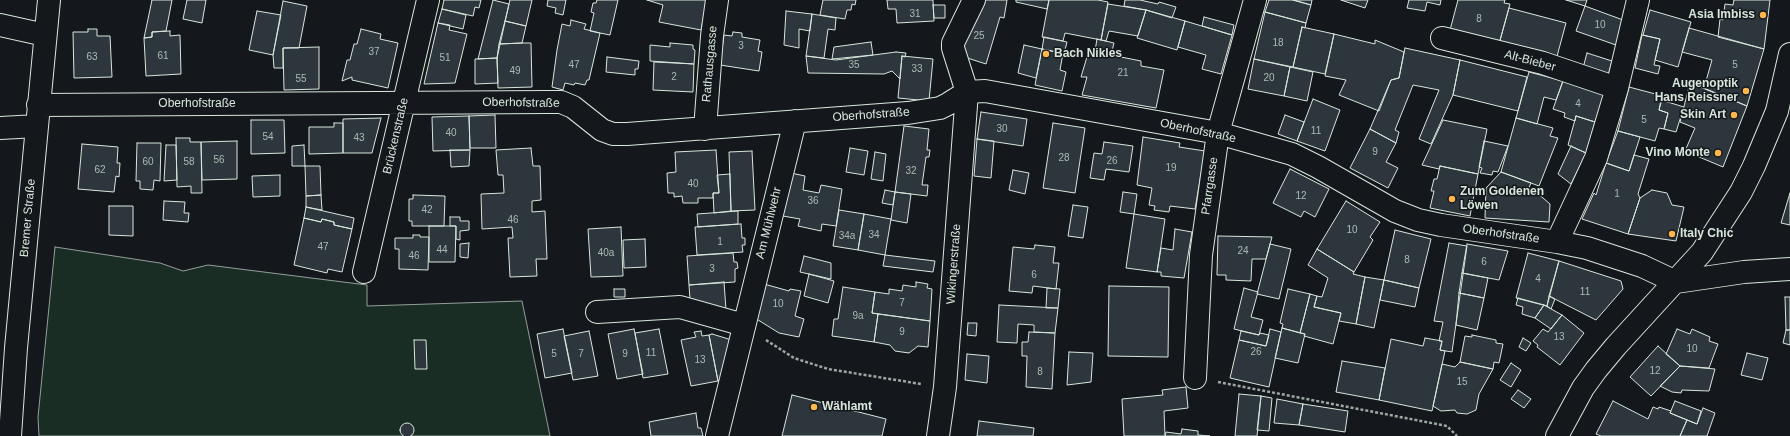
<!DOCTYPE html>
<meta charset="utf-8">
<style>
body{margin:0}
canvas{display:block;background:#14181c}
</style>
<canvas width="1790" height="436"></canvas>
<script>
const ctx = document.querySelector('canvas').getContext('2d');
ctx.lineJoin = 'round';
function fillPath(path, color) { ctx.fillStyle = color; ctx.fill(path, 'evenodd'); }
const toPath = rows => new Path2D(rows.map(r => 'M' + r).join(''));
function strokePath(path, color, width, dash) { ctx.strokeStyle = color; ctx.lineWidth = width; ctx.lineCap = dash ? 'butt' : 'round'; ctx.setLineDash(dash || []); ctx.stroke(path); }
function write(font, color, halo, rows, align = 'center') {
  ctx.font = font + ' Arial,sans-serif'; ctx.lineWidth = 3; ctx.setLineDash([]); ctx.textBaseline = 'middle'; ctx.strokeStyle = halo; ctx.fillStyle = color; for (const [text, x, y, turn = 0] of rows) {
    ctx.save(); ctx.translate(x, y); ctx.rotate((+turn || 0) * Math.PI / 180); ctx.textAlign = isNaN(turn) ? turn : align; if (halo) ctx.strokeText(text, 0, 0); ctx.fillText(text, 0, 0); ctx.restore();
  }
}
const green = toPath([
 [55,247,160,263,183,271,208,265,367,285,367,306,522,301,550,436,39,436,38,417,55,247]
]);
fillPath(green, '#1a2d24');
strokePath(green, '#939e99', 1);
const building = toPath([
 [152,0,172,0,166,31,152,32,152,37,144,38,152,0],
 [187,0,206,0,202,23,183,19,187,0],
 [444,0,481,0,479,8,475,7,473,16,442,9,444,0],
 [493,0,509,4,497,58,478,59,493,0],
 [510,0,532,0,526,26,505,21,510,0],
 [548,0,566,0,563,15,555,13,556,8,547,6,548,0],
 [597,0,618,0,610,35,590,31,594,13,591,12,593,3,596,3,597,0],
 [647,0,707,0,701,30,659,22,663,5,647,0],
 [823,0,856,0,855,5,852,4,851,10,847,10,845,19,820,15,823,0],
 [887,0,933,0,934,21,897,23,896,9,888,9,887,0],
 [980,0,1007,0,1004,18,1000,17,986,64,958,55,980,0],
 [1016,0,1049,0,1047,9,1016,2,1016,0],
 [1049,0,1098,0,1108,2,1101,40,1065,33,1063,41,1042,37,1049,0],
 [1125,0,1140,0,1158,4,1159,2,1176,7,1172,18,1146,10,1124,6,1125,0],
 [1269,0,1293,0,1311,5,1306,23,1265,12,1269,0],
 [1293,0,1312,0,1311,5,1293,0],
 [1341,0,1368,0,1365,8,1341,0],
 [1409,0,1441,0,1440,5,1427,2,1425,11,1407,8,1409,0],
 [1458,0,1505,0,1504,3,1510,4,1499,44,1450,30,1458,0],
 [1566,0,1587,0,1585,6,1566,0],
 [1734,0,1770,0,1764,49,1718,37,1720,19,1723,20,1725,4,1733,5,1734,0],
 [283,1,307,6,299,48,283,48,283,68,274,68,273,55,283,1],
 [1108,4,1146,10,1138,36,1109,31,1106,41,1101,40,1108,4],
 [933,5,945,5,945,18,934,18,933,5],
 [1585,6,1623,20,1616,45,1576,31,1585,6],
 [1509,8,1566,23,1556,60,1499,44,1509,8],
 [442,9,466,15,463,29,438,23,442,9],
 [1146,10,1185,21,1177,50,1137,38,1146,10],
 [1650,10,1691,22,1678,67,1655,60,1660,39,1643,35,1650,10],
 [257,11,281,15,273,55,249,50,257,11],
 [786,11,812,14,810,31,799,29,799,48,784,45,786,11],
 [1265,12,1306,23,1305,28,1302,27,1293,67,1254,59,1265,12],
 [812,14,836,18,835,30,828,29,824,58,806,56,812,14],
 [1204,17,1234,25,1232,35,1202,26,1204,17],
 [571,20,586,24,584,29,600,33,589,80,587,80,585,85,575,83,574,85,565,83,563,90,552,87,557,50,562,24,570,26,571,20],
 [505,21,526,26,522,43,499,44,505,21],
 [1185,21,1232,35,1221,74,1202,69,1206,55,1178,47,1185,21],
 [438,23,450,25,449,30,467,34,455,83,424,84,438,23],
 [1302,27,1334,34,1325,74,1293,67,1302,27],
 [1689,28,1764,49,1747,106,1704,88,1712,60,1682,52,1689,28],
 [88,29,97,29,97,36,110,36,112,77,74,78,73,32,88,32,88,29],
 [361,29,381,34,380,39,398,43,388,88,352,80,352,77,342,81,347,60,350,60,354,44,357,44,361,29],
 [170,31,170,36,180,35,181,74,146,76,144,38,152,37,152,32,170,31],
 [733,32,742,33,742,37,760,40,758,51,762,52,759,71,720,65,724,35,732,36,733,32],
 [1334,34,1375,44,1375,40,1404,52,1399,78,1391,80,1379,111,1339,95,1346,80,1325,76,1334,34],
 [1642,35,1660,39,1654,65,1660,66,1658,74,1635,68,1642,35],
 [1044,37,1067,42,1064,54,1042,49,1044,37],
 [1097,39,1114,43,1111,55,1141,61,1141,66,1164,70,1156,108,1082,95,1087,77,1081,77,1089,50,1095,51,1097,39],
 [871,42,873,55,832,59,834,47,871,42],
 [522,43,531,43,532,87,498,88,497,58,499,44,522,43],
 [670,43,693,45,693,49,695,50,694,64,650,61,650,45,670,47,670,43],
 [1024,45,1042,49,1036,78,1018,73,1024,45],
 [319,47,319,89,284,90,283,48,319,47],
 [1405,48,1460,60,1453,95,1431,144,1419,139,1439,90,1413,85,1395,130,1399,132,1396,143,1370,129,1391,80,1399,78,1405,48],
 [1042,49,1063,53,1060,70,1066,72,1062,91,1035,85,1042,49],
 [896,52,906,53,905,57,902,56,900,79,892,71,884,74,808,73,806,56,836,60,896,52],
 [1587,53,1612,61,1608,76,1583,68,1587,53],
 [902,56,933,59,929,101,898,98,902,56],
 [607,57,639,61,638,69,635,69,635,75,606,72,607,57],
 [497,58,498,83,475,84,475,59,497,58],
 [1254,59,1290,67,1284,96,1248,89,1254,59],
 [1460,60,1527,77,1518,111,1453,95,1460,60],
 [654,62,694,64,693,92,653,90,654,62],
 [1290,67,1313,72,1307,101,1284,96,1290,67],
 [1529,72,1563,81,1556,100,1544,97,1537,124,1516,118,1529,72],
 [1563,81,1604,95,1595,122,1576,116,1575,121,1564,117,1565,113,1553,109,1563,81],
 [1690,83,1747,106,1723,167,1685,151,1695,128,1680,122,1690,83],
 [1629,87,1663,96,1659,110,1668,113,1664,129,1659,128,1655,141,1618,131,1629,87],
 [1313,99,1340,110,1325,151,1297,141,1313,99],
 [1661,100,1684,107,1676,132,1664,129,1668,113,1659,110,1661,100],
 [981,112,1027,119,1023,146,977,139,981,112],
 [495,115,496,148,470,148,469,116,495,115],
 [1285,115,1304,122,1297,141,1278,134,1285,115],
 [469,116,470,150,433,151,432,117,469,116],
 [1576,116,1595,122,1586,153,1568,145,1576,116],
 [381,118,372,153,343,153,343,119,381,118],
 [1516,118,1553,128,1550,136,1558,138,1539,186,1501,172,1516,118],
 [251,120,284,120,285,153,251,154,251,120],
 [1443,120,1487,129,1478,174,1440,166,1439,169,1422,165,1443,120],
 [334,123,343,123,343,153,309,154,309,127,334,127,334,123],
 [1053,123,1085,128,1075,193,1043,188,1053,123],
 [904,126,929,129,927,150,930,150,929,157,926,157,922,185,928,185,927,196,895,192,904,126],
 [1370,129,1396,143,1386,162,1398,168,1388,188,1350,168,1370,129],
 [1618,131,1640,137,1629,171,1606,163,1618,131],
 [1143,137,1180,143,1179,147,1205,151,1195,209,1170,206,1169,212,1154,210,1155,206,1149,205,1152,188,1137,185,1143,137],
 [176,138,190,138,190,142,201,142,202,193,191,193,191,186,177,187,176,138],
 [977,139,994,141,991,178,974,176,977,139],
 [237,141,237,179,202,180,201,142,237,141],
 [1484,141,1508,146,1498,172,1493,171,1492,175,1480,173,1482,168,1479,167,1484,141],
 [1104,142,1133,146,1129,172,1106,169,1104,180,1090,178,1094,153,1102,154,1104,142],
 [137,143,161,143,160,181,154,180,153,190,140,189,140,181,136,181,137,143],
 [82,144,118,147,117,163,120,163,119,177,116,176,114,192,78,189,82,144],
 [166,145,176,145,177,180,164,181,166,145],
 [304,145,305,166,292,166,292,146,304,145],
 [1571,146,1586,153,1571,184,1558,174,1571,146],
 [531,148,533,166,540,166,541,200,532,201,532,212,545,211,547,259,536,259,537,276,510,277,508,238,513,238,512,227,482,229,481,194,504,193,503,175,498,175,496,150,531,148],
 [850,148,868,151,864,175,846,172,850,148],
 [450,150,470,150,469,166,451,167,450,150],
 [716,150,719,193,713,193,713,198,698,198,698,203,683,203,682,196,674,197,674,193,668,193,667,173,676,172,675,152,716,150],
 [752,151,755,210,731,211,729,152,752,151],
 [875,152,886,154,883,181,871,179,875,152],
 [1634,155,1649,159,1638,194,1640,198,1628,234,1582,219,1594,193,1596,195,1606,163,1629,171,1634,155],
 [305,166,320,166,321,195,306,196,305,166],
 [1440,166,1478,174,1470,216,1430,208,1434,191,1431,191,1434,179,1437,179,1440,166],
 [1290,169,1329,189,1315,217,1304,211,1301,217,1273,203,1290,169],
 [1013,170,1029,173,1025,194,1009,190,1013,170],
 [1501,172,1531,183,1527,192,1536,192,1550,204,1549,222,1485,218,1486,188,1501,172],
 [791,173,805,176,803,190,819,193,821,185,842,189,836,226,822,224,821,231,798,226,800,219,783,216,791,173],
 [730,174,731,211,714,213,713,193,719,193,717,175,730,174],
 [280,175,280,196,253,197,252,176,280,175],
 [885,190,895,192,893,205,882,203,885,190],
 [1652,190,1667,193,1672,205,1684,207,1676,241,1628,234,1640,198,1652,190],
 [895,192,911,194,907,223,891,220,895,192],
 [1123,192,1137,194,1134,214,1120,212,1123,192],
 [1790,193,1790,225,1781,223,1790,193],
 [321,195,322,210,306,207,306,196,321,195],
 [413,195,445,196,444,226,412,226,412,221,409,221,409,199,413,199,413,195],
 [164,201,185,202,184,213,189,213,188,222,163,220,164,201],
 [1346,201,1380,222,1370,237,1373,240,1354,272,1317,249,1346,201],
 [1073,205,1088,207,1083,238,1068,236,1073,205],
 [109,206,133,206,133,236,109,235,109,206],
 [306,207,354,218,352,229,334,225,334,222,322,219,321,222,304,218,306,207],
 [839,210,864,214,858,250,833,246,839,210],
 [738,211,738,224,698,227,697,214,738,211],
 [864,214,891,219,885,255,858,250,864,214],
 [1134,214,1165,219,1157,272,1126,268,1134,214],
 [450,217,460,217,460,221,469,221,469,230,460,231,460,240,456,239,456,226,450,226,450,217],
 [304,218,321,222,322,219,334,222,334,225,352,229,342,272,328,269,327,273,294,265,304,218],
 [741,224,742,238,745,238,745,245,742,245,743,252,697,255,695,227,741,224],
 [429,226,456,226,455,262,429,262,429,226],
 [621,227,623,276,591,277,588,229,621,227],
 [1175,229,1192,232,1184,278,1161,276,1161,272,1157,272,1161,248,1173,250,1175,229],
 [1395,230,1431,239,1419,288,1384,280,1395,230],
 [413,235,420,235,420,237,429,237,428,270,399,269,399,249,395,249,395,238,413,238,413,235],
 [1218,236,1272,237,1266,259,1252,259,1251,281,1226,280,1226,275,1217,275,1218,236],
 [645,239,646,267,624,268,623,240,645,239],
 [469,243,468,258,460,257,460,244,469,243],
 [1449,243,1467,246,1452,352,1440,350,1442,341,1439,341,1443,322,1434,321,1449,243],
 [1270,244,1291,249,1279,299,1257,294,1270,244],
 [1467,244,1508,251,1499,280,1462,273,1467,244],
 [1035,245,1055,247,1053,263,1059,263,1056,289,1033,286,1032,293,1009,291,1013,247,1034,249,1035,245],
 [1317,249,1354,272,1353,274,1365,277,1356,324,1339,321,1341,313,1314,307,1317,296,1322,297,1328,278,1308,265,1317,249],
 [733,253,734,262,737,262,738,268,735,269,735,282,689,285,687,256,733,253],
 [1528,253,1559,261,1547,306,1516,298,1528,253],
 [885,255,935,261,933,272,883,266,885,255],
 [804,256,831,263,831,279,800,272,804,256],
 [1559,261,1621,281,1623,289,1596,320,1549,296,1559,261],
 [1462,273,1488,278,1484,298,1459,293,1462,273],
 [809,274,834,281,828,303,804,296,809,274],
 [1365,277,1384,280,1374,328,1356,324,1365,277],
 [1384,280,1419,288,1415,307,1380,300,1384,280],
 [724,282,726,310,690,299,689,285,724,282],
 [916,282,928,284,927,288,932,289,930,321,872,313,875,292,889,294,889,289,902,291,903,285,916,287,916,282],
 [764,284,789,291,790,289,801,291,795,316,804,319,799,337,779,333,755,318,764,284],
 [1109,286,1169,287,1168,357,1108,356,1109,286],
 [843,287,875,292,872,313,878,314,874,342,832,336,834,319,838,319,843,287],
 [1047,288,1060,289,1058,308,1046,308,1047,288],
 [1244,288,1258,292,1251,317,1263,320,1259,335,1234,329,1244,288],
 [614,289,625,289,625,297,614,297,614,289],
 [1288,289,1310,294,1300,333,1282,328,1283,324,1280,323,1288,289],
 [1459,293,1484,298,1477,330,1456,325,1459,293],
 [1310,294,1317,296,1314,307,1341,313,1333,344,1304,336,1305,334,1300,333,1310,294],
 [1549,296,1555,299,1551,309,1547,306,1549,296],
 [1785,297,1790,297,1790,330,1786,330,1785,297],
 [1518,298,1544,305,1535,318,1522,314,1523,307,1516,305,1518,298],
 [999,305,1058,308,1055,333,1034,332,1034,325,1018,324,1017,343,997,342,999,305],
 [1544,305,1562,315,1551,329,1535,318,1544,305],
 [878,314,930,321,928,347,918,346,909,353,895,351,890,345,874,342,878,314],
 [1562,315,1584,333,1560,365,1537,347,1538,345,1533,341,1543,329,1548,332,1562,315],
 [968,323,977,323,976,336,967,335,968,323],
 [1282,328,1305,334,1298,363,1275,358,1282,328],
 [563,329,572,373,545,378,537,334,563,329],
 [634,329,643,374,617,379,608,334,634,329],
 [659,329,668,374,643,378,635,333,659,329],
 [1270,329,1281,332,1269,387,1230,378,1239,340,1266,346,1270,329],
 [1677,329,1690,334,1692,329,1710,337,1709,341,1718,344,1709,368,1680,366,1666,354,1677,329],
 [1786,330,1790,330,1790,345,1783,343,1786,330],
 [589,331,598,376,573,380,564,336,589,331],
 [701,331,702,336,709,335,718,381,691,386,681,340,696,337,694,332,701,331],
 [1241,331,1259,335,1260,333,1269,335,1266,346,1239,340,1241,331],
 [1029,332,1055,333,1052,389,1026,387,1027,356,1022,356,1022,342,1028,342,1029,332],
 [712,334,735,341,725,379,718,381,709,335,712,334],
 [1472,335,1496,340,1496,343,1503,344,1499,363,1494,362,1493,369,1460,362,1465,336,1472,337,1472,335],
 [1425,338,1442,341,1440,350,1445,351,1432,411,1379,400,1391,339,1423,346,1425,338],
 [1523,338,1531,343,1526,351,1519,347,1523,338],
 [414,340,426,340,427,369,415,369,414,340],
 [1658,346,1680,366,1651,396,1630,377,1658,346],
 [1069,352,1093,353,1091,382,1067,385,1069,352],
 [1747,353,1768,358,1762,380,1741,375,1747,353],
 [967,354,989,356,987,383,965,380,967,354],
 [1342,361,1385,368,1379,400,1336,392,1342,361],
 [1460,362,1493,369,1479,394,1476,410,1467,414,1457,413,1455,410,1441,411,1433,406,1442,364,1455,367,1460,362],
 [1511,363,1521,370,1511,387,1500,380,1511,363],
 [1680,366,1715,369,1709,391,1682,390,1681,393,1672,392,1660,386,1680,366],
 [1186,387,1188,408,1164,411,1165,436,1124,436,1122,399,1163,395,1162,390,1186,387],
 [1518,390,1531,399,1524,408,1511,399,1518,390],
 [1239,394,1261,396,1257,436,1235,436,1239,394],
 [792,395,886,419,882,436,782,436,792,395],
 [1261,396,1272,398,1269,431,1257,430,1261,396],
 [1277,399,1303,404,1299,425,1274,423,1277,399],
 [1613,401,1648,419,1653,407,1658,409,1659,407,1671,411,1670,413,1687,420,1680,436,1601,436,1596,434,1613,401],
 [1675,401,1701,411,1697,424,1670,413,1675,401],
 [1303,404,1348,411,1345,432,1299,425,1303,404],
 [1703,408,1715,413,1707,436,1680,436,1687,420,1697,424,1703,408],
 [696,413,698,428,701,428,703,436,651,436,649,422,696,413],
 [979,421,1034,428,1033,436,977,436,979,421],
 '400 430a7 7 0 1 1 14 0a7 7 0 1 1-14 0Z',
 [1182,429,1198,431,1198,435,1210,436,1165,436,1166,432,1181,434,1182,429]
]);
fillPath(building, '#2c363c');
strokePath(building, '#d8e6dc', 1);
const minor = toPath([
 [0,25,45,35],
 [1442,38,1543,63,1617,88],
 [38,105,548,102,561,102,573,107,602,130,613,134,627,134,908,113,940,108,948,104,967,92,985,91,1218,133,1292,154,1318,167,1395,211,1418,220,1441,225,1557,242,1587,248,1642,266,1676,282,1744,272,1790,269],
 [0,128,37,126],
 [705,129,712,36,717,0],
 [1557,242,1596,158,1617,88,1638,0],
 [364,272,428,0],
 [597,312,680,307,744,325],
 [1195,378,1201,255,1218,133,1255,0],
 [10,436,16,348,49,0],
 [717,436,795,121],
 [938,436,945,387,967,92,953,48,953,43,974,0],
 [1557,436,1583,388,1596,370,1616,346,1702,252,1741,192,1754,166,1777,111,1790,54]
]);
strokePath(minor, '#d8e6dc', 24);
strokePath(toPath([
 [766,340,794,358,828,369,921,384],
 [1218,382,1447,426,1457,436]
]), '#9da8a2', 2.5, [3, 2]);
strokePath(minor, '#14181c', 22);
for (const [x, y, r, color] of [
 [1763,15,4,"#ffb74d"],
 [1046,54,4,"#ffb74d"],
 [1746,91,4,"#ffb74d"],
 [1734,115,4,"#ffb74d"],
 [1718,153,4,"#ffb74d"],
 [1452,199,4,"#ffb74d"],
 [1672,234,4,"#ffb74d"],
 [814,407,4,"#ffb74d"]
]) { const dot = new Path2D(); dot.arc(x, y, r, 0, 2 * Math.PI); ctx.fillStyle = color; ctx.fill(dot); strokePath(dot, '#14181c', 1.5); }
write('10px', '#adbab4', null, [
 ["31",915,14],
 ["8",1479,19],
 ["10",1600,25],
 ["25",979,36],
 ["18",1278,43],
 ["3",741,46],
 ["37",374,52],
 ["61",163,56],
 ["63",92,57],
 ["51",445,58],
 ["47",574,65],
 ["35",854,65],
 ["5",1735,65],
 ["33",917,69],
 ["49",515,71],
 ["21",1123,73],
 ["2",674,77],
 ["20",1269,78],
 ["55",301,79],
 ["4",1578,104],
 ["5",1644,120],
 ["30",1002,129],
 ["11",1316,131],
 ["40",451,133],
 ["54",268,137],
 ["43",359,138],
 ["9",1375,152],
 ["28",1064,158],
 ["56",219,160],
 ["26",1112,161],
 ["60",148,162],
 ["58",189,162],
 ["19",1171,168],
 ["62",100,170],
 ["32",911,171],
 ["40",693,184],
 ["1",1617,194],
 ["12",1301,196],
 ["36",813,201],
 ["42",427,210],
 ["46",513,220],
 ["10",1352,230],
 ["34",874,235],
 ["34a",847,236],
 ["1",720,242],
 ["47",323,247],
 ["44",442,250],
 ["24",1243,251],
 ["40a",606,253],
 ["46",414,256],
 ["8",1407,260],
 ["6",1484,262],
 ["3",712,269],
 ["6",1034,275],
 ["4",1538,279],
 ["11",1585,292],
 ["7",902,303],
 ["10",778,304],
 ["9a",858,316],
 ["9",902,332],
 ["13",1559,337],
 ["10",1692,349],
 ["26",1256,352],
 ["11",651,353],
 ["5",554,354],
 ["7",581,354],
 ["9",625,354],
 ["13",700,360],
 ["12",1655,371],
 ["8",1040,372],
 ["15",1462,382]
]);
write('bold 12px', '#d8e6dc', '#14181c', [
 ["Asia Imbiss",1755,15],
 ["Bach Nikles",1054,54,"left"],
 ["Augenoptik",1738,84],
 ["Hans Reissner",1738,98],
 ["Skin Art",1726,115],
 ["Vino Monte",1710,153],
 ["Zum Goldenen",1460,192,"left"],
 ["Löwen",1460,206,"left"],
 ["Italy Chic",1680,234,"left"],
 ["Wählamt",822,407,"left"]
], 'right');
write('12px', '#d8e6dc', '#14181c', [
 ["Alt-Bieber",1530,61,15],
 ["Rathausgasse",710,64,-85],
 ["Oberhofstraße",521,103,1],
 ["Oberhofstraße",197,104],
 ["Oberhofstraße",871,115,-4],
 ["Oberhofstraße",1198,131,12],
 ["Brückenstraße",396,136,-77],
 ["Pfarrgasse",1210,186,-82],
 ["Bremer Straße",28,218,-85],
 ["Am Mühlwehr",769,223,-76],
 ["Oberhofstraße",1501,234,8],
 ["Wikingerstraße",954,264,-86]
]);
</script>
